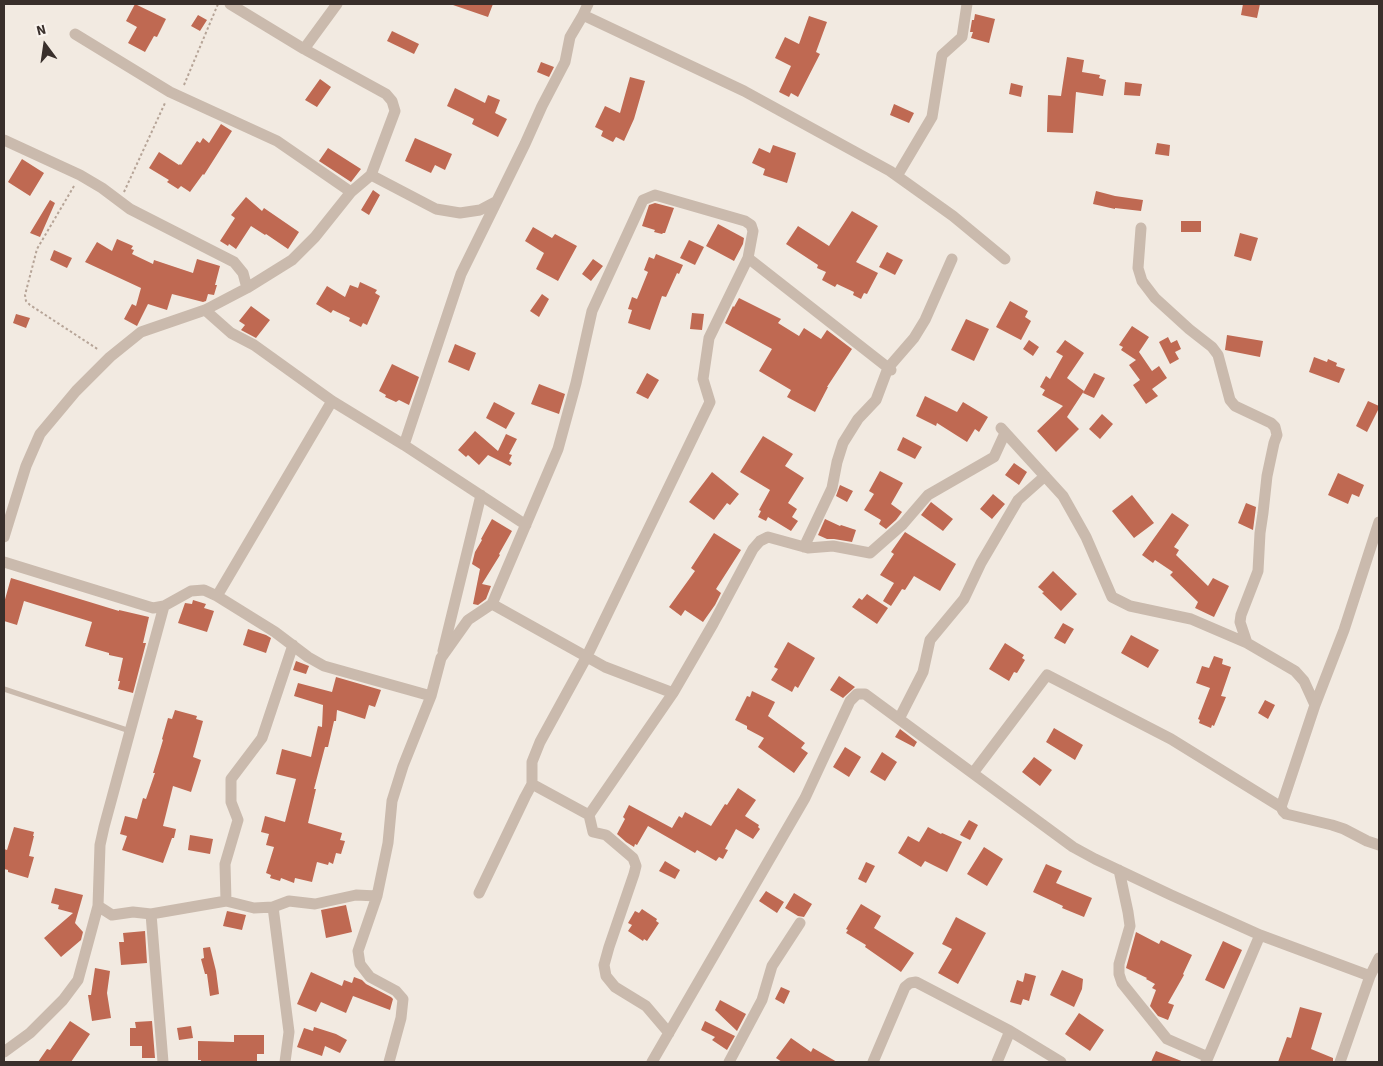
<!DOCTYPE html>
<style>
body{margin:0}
#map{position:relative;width:1383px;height:1066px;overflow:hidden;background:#f2eae1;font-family:"Source Sans 3",sans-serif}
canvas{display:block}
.frame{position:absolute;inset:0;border:5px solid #392f2b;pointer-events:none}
.north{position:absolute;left:20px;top:20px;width:50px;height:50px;-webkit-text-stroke:4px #faf4ee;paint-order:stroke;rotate:346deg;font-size:14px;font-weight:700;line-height:20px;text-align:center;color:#392f2b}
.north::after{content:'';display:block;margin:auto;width:18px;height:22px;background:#392f2b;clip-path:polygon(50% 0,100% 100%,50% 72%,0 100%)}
</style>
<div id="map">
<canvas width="1383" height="1066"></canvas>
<div class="frame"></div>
<div class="north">N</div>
</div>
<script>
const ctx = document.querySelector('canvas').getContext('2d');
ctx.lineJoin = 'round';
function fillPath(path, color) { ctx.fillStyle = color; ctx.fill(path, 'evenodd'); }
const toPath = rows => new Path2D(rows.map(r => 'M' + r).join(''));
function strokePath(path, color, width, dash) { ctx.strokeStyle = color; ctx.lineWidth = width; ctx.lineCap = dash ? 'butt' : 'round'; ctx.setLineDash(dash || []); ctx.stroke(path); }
fillPath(toPath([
 [135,4,166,19,157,37,154,36,145,52,128,43,137,27,126,21],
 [454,4,493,4,488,17,453,5],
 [1243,4,1260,4,1257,18,1241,15],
 [975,14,995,19,989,43,971,38,973,32,970,32,972,20,974,20],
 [198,15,207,20,200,31,191,26],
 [809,16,827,22,816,52,820,54,798,97,791,93,789,97,779,92,791,66,775,58,785,37,799,44],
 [392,31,419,44,414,54,387,41],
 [1067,57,1084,60,1082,72,1100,75,1099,78,1106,80,1103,96,1076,92,1073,133,1047,132,1048,95,1061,96],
 [541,62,554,67,549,77,537,72],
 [630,77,645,81,634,119,624,141,616,137,613,142,601,136,603,131,595,127,605,106,620,113],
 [320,79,331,87,317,107,305,100],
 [1125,82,1142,84,1140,96,1124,95],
 [1011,83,1023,86,1021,97,1009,94],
 [455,88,485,103,488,95,500,100,495,113,507,119,498,137,472,124,474,119,447,106],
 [894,104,914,113,909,123,890,115],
 [221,124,232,131,204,175,203,174,190,192,181,186,178,189,167,182,169,180,149,168,159,152,179,165,180,164,181,165,197,141,200,143,203,138,209,143],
 [415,138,452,154,445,170,435,165,431,173,405,161],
 [1157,143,1170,145,1169,156,1155,154],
 [773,145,796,153,787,183,763,175,765,169,752,163,759,148,770,153],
 [328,148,361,169,351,182,319,161],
 [22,159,44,173,30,196,8,182],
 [373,190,380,195,369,215,361,210],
 [1096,191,1115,196,1143,200,1141,211,1115,208,1115,209,1093,204],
 [246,197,262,211,264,208,299,232,288,249,266,234,265,235,251,226,236,249,229,244,228,246,220,241,235,218,231,215],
 [50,200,55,203,40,237,30,233],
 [655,203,674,208,665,233,663,233,662,234,654,232,655,230,642,226,649,205],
 [852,211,878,226,856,262,878,273,867,294,864,293,861,299,853,295,854,292,837,284,835,287,822,280,826,272,817,268,818,265,786,244,798,226,829,246],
 [1181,221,1201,221,1201,232,1181,232],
 [718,224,744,238,743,244,734,261,706,246],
 [533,227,552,238,555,234,577,246,558,281,536,269,544,253,525,241],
 [1240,233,1258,238,1251,261,1234,256],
 [117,239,133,246,131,249,134,250,132,254,153,264,154,260,193,273,197,259,220,266,215,285,217,285,214,295,208,294,206,301,203,302,172,294,167,310,148,304,137,326,124,319,132,304,136,306,141,288,85,262,97,242,112,251],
 [689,240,704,247,695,265,680,258],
 [54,250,72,258,67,268,50,260],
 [887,252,903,260,895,275,879,267],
 [656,254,683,265,679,274,677,273,666,297,662,296,650,330,628,323,632,310,628,309,632,297,637,299,648,272,644,270,649,257,654,259],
 [593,259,603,266,591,281,582,274],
 [360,282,377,290,375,293,380,296,367,325,363,323,361,327,349,321,350,318,333,310,331,313,316,304,327,286,345,297,350,285,358,288],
 [542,294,549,299,539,317,530,311],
 [739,298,781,319,778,323,799,336,804,328,821,339,827,330,852,349,827,387,828,387,815,412,787,397,791,390,759,371,772,349,725,323,733,306,734,307],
 [1010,301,1028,311,1025,317,1031,321,1021,340,996,327],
 [251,306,270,320,256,338,241,330,245,325,239,321],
 [692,313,704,314,702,330,690,329],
 [16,314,30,318,26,328,13,323],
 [966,319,989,329,974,361,951,350],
 [1132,326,1149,337,1139,352,1152,371,1159,366,1167,378,1152,389,1158,396,1146,404,1133,385,1140,380,1129,365,1136,360,1121,350,1123,347,1119,345],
 [1227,335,1263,341,1260,357,1225,350],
 [1168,337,1171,343,1177,340,1181,349,1175,352,1179,359,1170,364,1159,342],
 [1029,340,1039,347,1033,356,1023,349],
 [1065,340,1084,353,1067,378,1084,391,1067,417,1079,429,1056,452,1037,431,1063,406,1042,395,1045,390,1040,387,1046,376,1050,379,1063,356,1056,352],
 [455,344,476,353,469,371,448,362],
 [1314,357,1327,362,1328,359,1337,363,1336,366,1345,369,1339,383,1309,372],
 [392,364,419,377,409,405,399,400,396,402,385,397,386,395,379,391],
 [647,373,659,380,648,399,636,393],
 [1094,373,1105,378,1094,398,1083,393],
 [539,384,565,394,559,414,531,404],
 [925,396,957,412,963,402,988,417,979,432,975,429,967,442,937,423,936,426,916,416],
 [1368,401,1379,406,1379,408,1367,432,1356,426],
 [494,402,515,413,506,429,486,418],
 [1102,414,1113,424,1100,439,1089,429],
 [475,431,498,451,506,434,517,439,509,454,512,455,509,461,512,463,510,466,488,455,479,465,468,455,466,457,458,450],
 [763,436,793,454,785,466,804,478,788,503,797,509,792,517,798,521,791,531,768,517,766,521,758,517,761,511,759,510,770,490,740,472],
 [903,437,922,447,915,459,897,450],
 [1014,463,1027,472,1019,485,1005,475],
 [880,471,903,483,891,504,902,512,896,520,886,529,879,524,881,520,864,510,874,494,869,491],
 [712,472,739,494,730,505,727,503,714,520,689,502],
 [1338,473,1364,485,1359,497,1352,494,1348,504,1328,495],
 [840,485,853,491,847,502,836,496],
 [993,494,1005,504,992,519,980,509],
 [1132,495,1154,523,1134,538,1112,511],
 [931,502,953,519,943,531,921,515],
 [1246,503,1256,507,1253,530,1238,523],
 [1172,513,1189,525,1174,547,1179,550,1176,555,1208,586,1213,578,1229,586,1214,617,1195,608,1198,602,1170,575,1173,572,1155,560,1153,563,1142,555],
 [492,519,512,531,499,554,500,555,482,584,491,586,486,599,478,605,473,604,480,569,472,564,475,552,482,540,481,539],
 [825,519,840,526,841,525,856,530,852,542,834,539,827,539,818,535],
 [905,532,956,564,940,591,914,576,905,590,902,589,891,606,883,601,894,583,880,575,894,554,891,552],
 [714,533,741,550,716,589,721,593,715,605,703,622,685,610,681,616,669,607,695,571,691,568],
 [1053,571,1077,594,1061,611,1042,593,1044,592,1038,587],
 [11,578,119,611,119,610,149,617,143,643,146,643,133,693,118,689,120,681,118,681,123,658,109,655,109,653,85,646,92,622,24,601,17,625,4,621,4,603],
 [867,594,888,608,877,624,852,607,859,598,862,600],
 [193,600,206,604,204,608,214,611,207,632,178,623,185,603,192,604],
 [1063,623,1074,629,1065,644,1054,638],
 [248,629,266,635,271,638,266,653,243,645],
 [1131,635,1159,650,1148,668,1121,653],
 [788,642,815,658,798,688,795,686,792,692,771,680,778,669,774,667],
 [1005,643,1024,655,1022,658,1025,660,1017,673,1014,672,1009,681,989,669],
 [1214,656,1223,659,1222,664,1231,667,1221,696,1226,697,1214,726,1212,725,1211,728,1199,723,1200,720,1198,719,1210,688,1196,683,1202,666,1209,668],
 [296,661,309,666,306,674,293,670],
 [839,676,855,687,843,698,830,690],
 [336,677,381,690,375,707,369,705,365,719,337,710,336,721,334,721,328,747,325,747,314,789,316,789,308,823,342,833,340,840,345,841,341,854,336,853,333,864,329,862,328,865,317,862,312,882,295,878,294,883,281,878,280,881,270,878,271,875,266,873,274,847,266,845,269,834,261,832,265,816,285,822,296,779,276,774,282,749,311,757,318,726,322,727,323,705,294,696,298,683,332,692],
 [752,691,775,702,768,716,805,743,801,748,808,753,794,773,758,747,764,738,747,729,747,726,735,720,747,696,750,697],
 [1265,700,1275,705,1268,719,1258,713],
 [175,710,197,716,196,719,203,721,193,757,201,760,191,792,173,786,163,826,176,829,174,838,172,838,163,863,122,850,127,836,120,834,125,816,137,819,143,798,146,799,155,773,153,773,163,740,162,739,168,718,172,719],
 [1054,728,1083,745,1075,760,1046,742],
 [900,729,917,742,914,747,895,737],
 [845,747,861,757,849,777,833,767],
 [882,752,897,762,885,781,870,772],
 [1034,757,1052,770,1040,786,1022,772],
 [738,788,756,800,745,816,759,825,758,827,760,829,753,839,736,829,725,849,728,850,723,859,719,857,716,861,697,850,695,853,648,826,637,845,635,844,634,847,626,842,617,834,625,819,623,817,629,805,672,828,679,816,682,818,685,812,711,826,725,804,727,805],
 [969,820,978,825,970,840,960,835],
 [14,827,34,832,33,836,34,836,29,856,34,857,28,878,8,872,8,870,4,869,4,849,7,850],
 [928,827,941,834,942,833,962,842,947,872,925,861,921,867,898,853,908,836,919,842],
 [190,835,213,839,210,854,188,850],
 [984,847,1003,859,987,886,967,874],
 [665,861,680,870,675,879,659,871],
 [866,862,875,866,866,883,858,879],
 [1046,864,1062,871,1056,883,1092,898,1084,917,1062,908,1063,906,1033,892],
 [55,888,83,895,75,923,83,932,81,940,61,957,44,938,73,913,58,909,59,905,51,903],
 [766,891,784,902,777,913,759,901],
 [794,893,812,904,804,917,798,916,785,908],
 [861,904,881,916,874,928,914,953,901,972,865,947,866,945,846,933,848,930,846,929],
 [346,905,352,932,326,938,321,910],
 [642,909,657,919,656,921,659,923,647,941,644,939,643,941,628,931,632,925,628,923,635,911,639,913],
 [227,911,246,915,242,930,223,926],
 [956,917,986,933,958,984,938,973,952,949,942,944],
 [145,931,147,963,121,965,119,942,124,942,123,933],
 [1136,932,1159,944,1161,940,1192,955,1183,974,1184,975,1168,1003,1174,1005,1168,1020,1158,1016,1150,1006,1156,990,1152,988,1155,984,1146,979,1147,978,1126,968],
 [1223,941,1242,950,1224,989,1205,980],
 [210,947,216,971,219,994,210,996,207,974,205,974,201,959,204,958,203,948],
 [95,968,110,971,107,993,111,1018,92,1021,88,995,91,995],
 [1062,970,1083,979,1082,989,1074,1007,1050,995],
 [311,972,342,986,344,980,352,983,354,977,362,980,366,984,391,997,393,999,390,1010,353,996,346,1013,321,1002,316,1012,297,1004],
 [1025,973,1036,976,1029,1001,1023,999,1021,1005,1010,1002,1017,980,1023,982],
 [781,987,790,991,784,1004,775,999],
 [720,1000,746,1014,737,1031,715,1010],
 [1300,1007,1322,1013,1311,1049,1333,1058,1333,1062,1278,1062,1287,1037,1291,1038],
 [1079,1013,1104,1030,1090,1051,1065,1034],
 [70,1021,90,1034,71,1062,38,1062,47,1049,50,1050],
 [152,1021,155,1058,142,1058,142,1046,130,1046,130,1028,136,1028,135,1022],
 [705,1021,735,1036,727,1050,712,1040,715,1037,701,1030],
 [191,1026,193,1038,179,1040,177,1028],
 [314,1027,336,1034,347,1040,340,1053,325,1046,322,1056,297,1047,304,1028,313,1031],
 [234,1035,264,1035,264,1054,257,1054,257,1062,201,1062,201,1060,198,1060,198,1041,234,1042],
 [791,1038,811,1052,813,1048,837,1062,782,1062,776,1058],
 [1156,1051,1184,1062,1151,1062]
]), '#bf6952');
strokePath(toPath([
 [184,85,218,4],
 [74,186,37,249,25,295,26,301,30,305,99,350],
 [124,192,165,103]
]), '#b6a497', 2, [2.5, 2.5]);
strokePath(toPath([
 [4,689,130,731]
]), '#cabaad', 5.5);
strokePath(toPath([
 [583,15,744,91,890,171,953,216,1005,259],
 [75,34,170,92,277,141,351,192],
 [304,49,337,4],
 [4,140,80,175,102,188,130,209,234,262,243,273,247,288],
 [371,175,436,209,460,213,480,210,497,201],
 [897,176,932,117,942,55,962,37,967,4],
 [1141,228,1138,268,1142,281,1155,298,1189,329,1212,347,1218,355,1230,400,1235,406,1271,423,1275,427,1277,435,1274,443,1267,476,1263,513,1260,533,1258,571,1241,615,1240,622,1247,643,1295,671,1304,681,1315,705,1281,807,1283,811,1286,814,1332,825,1344,829,1367,841,1379,845],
 [205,310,231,333,254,345,332,401,404,445,526,525],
 [1001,428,1063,496,1086,537,1112,597,1130,606,1191,619,1247,643],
 [404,445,461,274,525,144,542,106,565,62,570,37,583,15,588,4],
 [4,537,26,466,40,434,76,391,110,357,141,332,205,310,247,288,292,260,315,237,351,192,371,175,395,111,392,101,386,94,304,49,230,4],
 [804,547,832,488,837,462,843,443,858,419,876,400,888,368,914,338,925,320,952,259],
 [4,562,153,608,164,606,191,591,204,590,217,596,275,632,308,657,324,666,431,696],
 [217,596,332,401],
 [492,604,605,667,673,693],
 [443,651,481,495],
 [1315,705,1344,630,1379,522],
 [899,719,923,672,930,640,964,599,981,563,1018,500,1045,476],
 [973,773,1047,675,1171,739,1281,807],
 [532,784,589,815,593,832,606,835,633,858,636,866,634,874,609,947,604,965,606,976,615,987,646,1006,669,1033],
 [589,815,673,693,713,624,753,549,760,541,768,537,808,548,833,546,870,553,903,524,928,495,994,457,1005,433],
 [1119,870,1128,912,1130,926,1119,964,1119,974,1122,983,1167,1039,1208,1057],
 [479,893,525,797,532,784,532,762,540,742,586,658,710,402,703,379,709,338,748,258],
 [377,896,358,951,360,964,370,977,396,991,403,999,401,1018,389,1062],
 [226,901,225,864,238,820,231,802,231,779,262,738,293,645],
 [98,906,112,915,133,912,151,914,226,901,254,908,273,907,289,901,315,904,356,895,377,896,388,843,392,801,403,766,431,696,441,658,468,620,492,604,558,449,576,383,592,311,643,200,655,195,745,221,751,225,753,231,748,258,891,370],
 [273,907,289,1032,285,1062],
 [151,914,163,1062],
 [1260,935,1370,976,1379,958],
 [4,1052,30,1033,63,1000,78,980,98,906,100,845,104,827,164,606],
 [652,1062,805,798,850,701,857,694,865,694,1073,847,1095,859,1171,895,1260,935,1206,1062],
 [729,1062,762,1000,772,966,800,923],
 [873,1062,905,987,910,983,916,982,1010,1031,1061,1062],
 [997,1062,1010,1031],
 [1340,1062,1370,976]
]), '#cabaad', 11);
</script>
